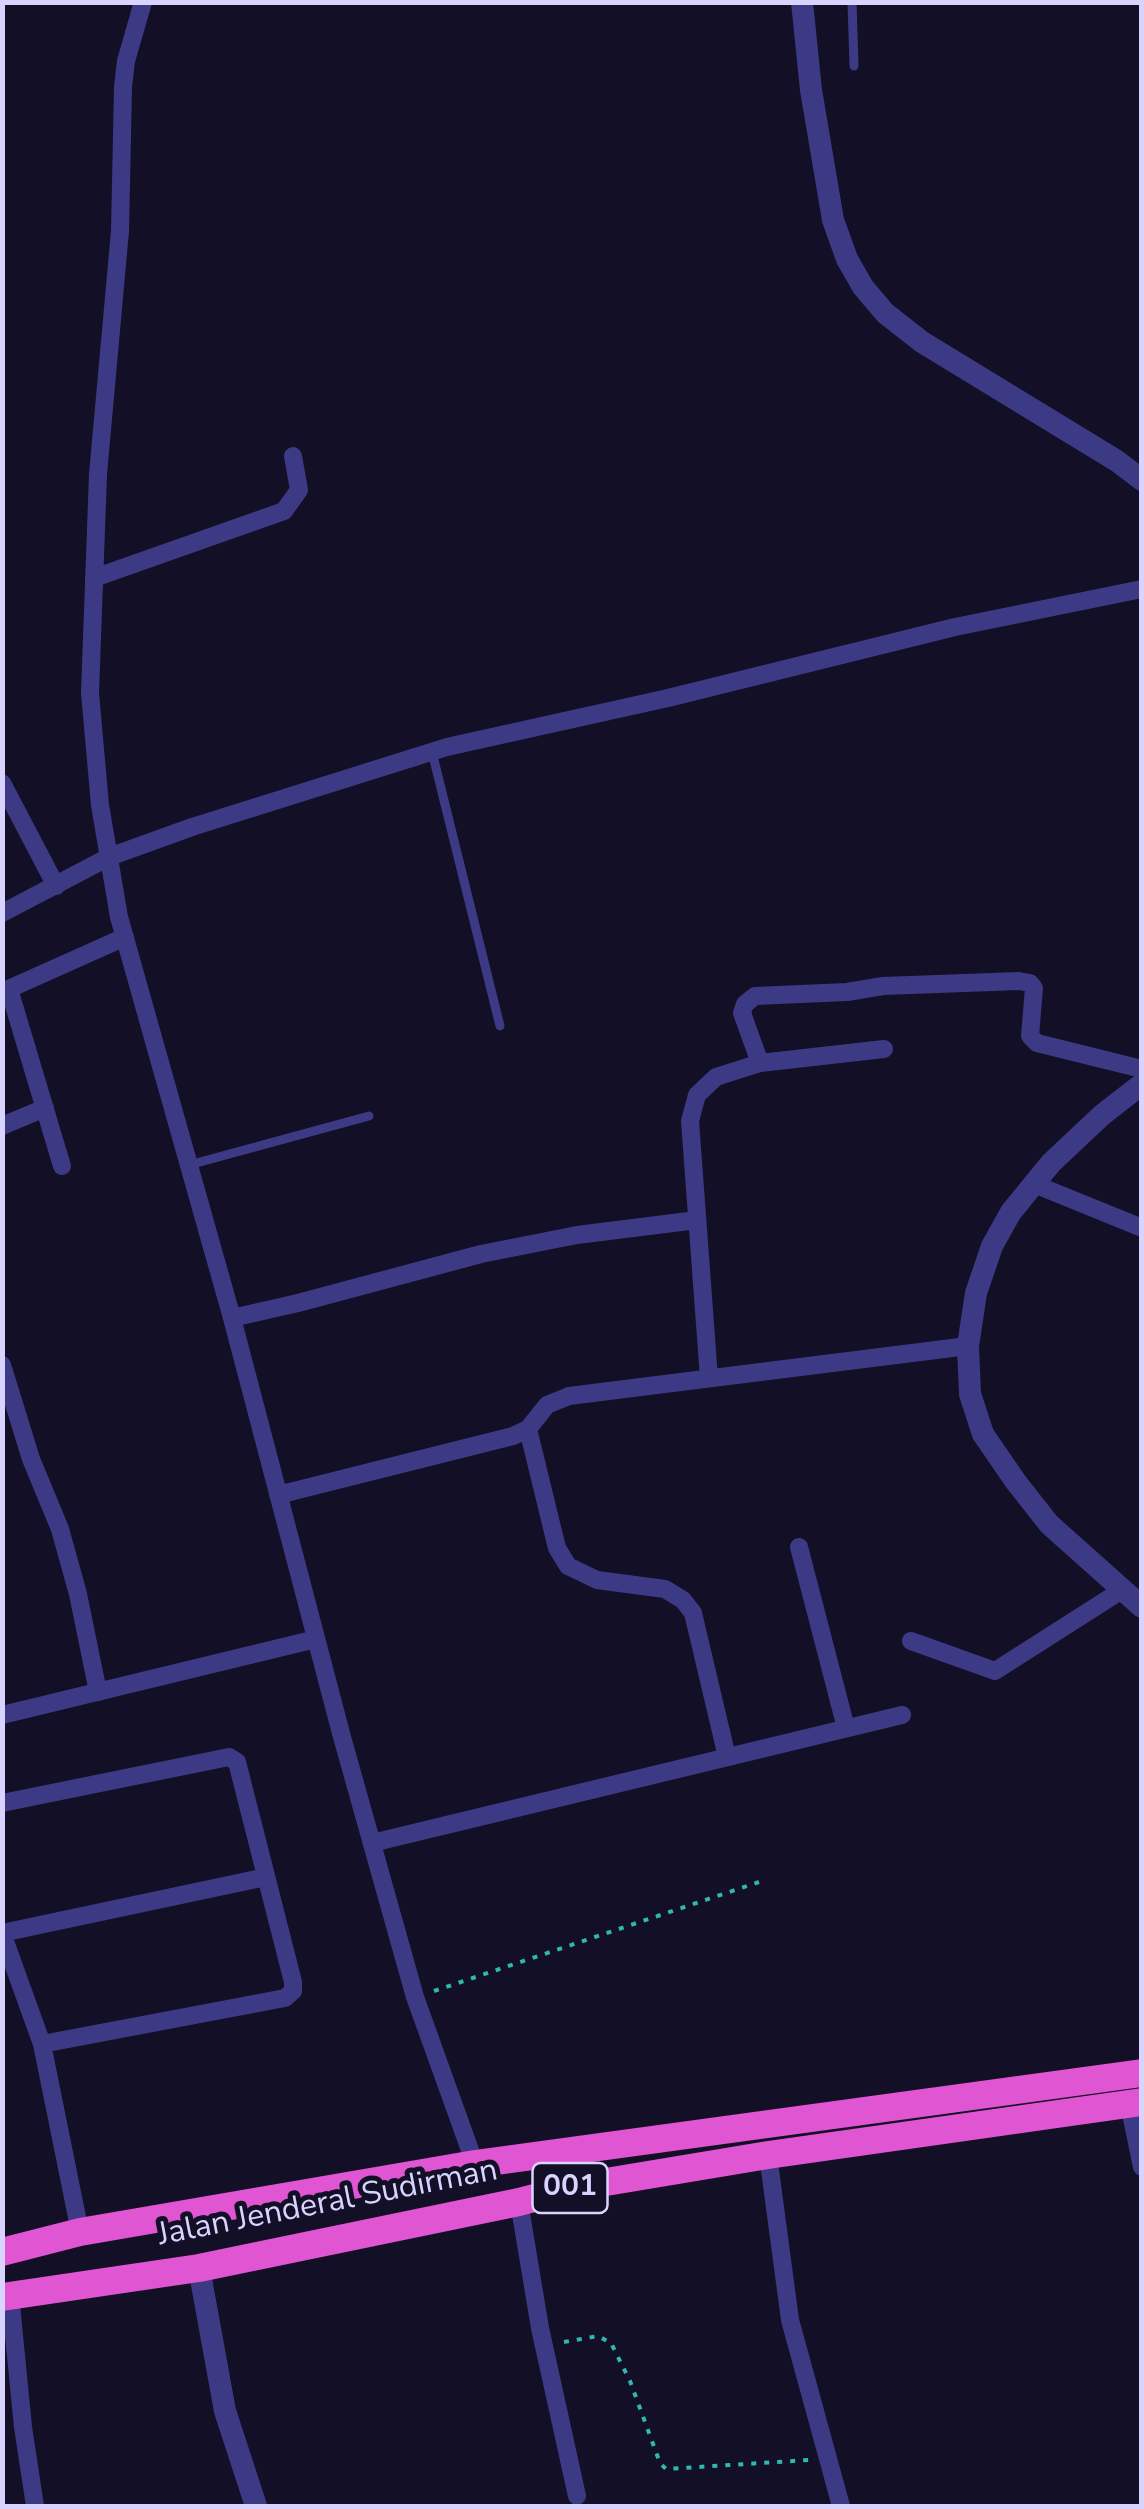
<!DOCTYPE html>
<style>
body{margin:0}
#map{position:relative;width:1144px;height:2509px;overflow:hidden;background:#130f26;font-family:"Nunito Sans",sans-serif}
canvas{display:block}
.frame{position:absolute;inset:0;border:5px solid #d9d4ff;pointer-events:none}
</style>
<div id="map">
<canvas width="1144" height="2509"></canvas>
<div class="frame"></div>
</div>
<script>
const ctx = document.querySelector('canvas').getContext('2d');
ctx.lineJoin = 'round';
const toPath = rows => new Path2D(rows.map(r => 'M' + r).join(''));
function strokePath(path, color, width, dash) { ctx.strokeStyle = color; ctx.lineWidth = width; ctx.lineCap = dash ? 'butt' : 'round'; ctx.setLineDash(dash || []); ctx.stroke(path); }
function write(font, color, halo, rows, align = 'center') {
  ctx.font = font + ' "Nunito Sans",sans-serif'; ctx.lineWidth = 10; ctx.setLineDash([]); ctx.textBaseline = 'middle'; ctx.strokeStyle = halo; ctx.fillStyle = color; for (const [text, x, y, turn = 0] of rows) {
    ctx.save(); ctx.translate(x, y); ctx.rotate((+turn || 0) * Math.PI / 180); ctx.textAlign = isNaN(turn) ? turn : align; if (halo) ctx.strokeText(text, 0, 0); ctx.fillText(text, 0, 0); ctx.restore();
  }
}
strokePath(toPath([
 [434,1991,759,1882],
 [564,2342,598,2336,611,2343,630,2381,660,2463,666,2469,809,2460]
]), '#2fb8b0', 4, [5, 8]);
strokePath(toPath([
 [852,2,854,66],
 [432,752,500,1026],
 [189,1165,369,1116]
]), '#3d3a85', 9);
strokePath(toPath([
 [143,2,126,61,123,87,120,231,98,474,90,693,100,805,119,917,232,1318,342,1737,415,1997,475,2164],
 [94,578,284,511,299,490,293,456],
 [2,783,56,886],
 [2,913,109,857,192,827,447,747,668,698,955,627,1142,589],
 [9,989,62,1166],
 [2,992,125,937],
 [760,1063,742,1013,745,1004,755,996,847,992,883,986,1019,981,1030,983,1034,988,1030,1036,1037,1043,1142,1069],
 [2,1126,45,1108],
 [1034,1184,1142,1228],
 [232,1318,298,1303,481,1254,577,1235,697,1220],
 [2,1365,31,1459,60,1529,78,1594,98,1692],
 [709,1378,690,1121,697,1095,716,1077,760,1063,884,1049],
 [528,1429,557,1548,568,1566,597,1580,665,1589,683,1600,693,1613,727,1757],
 [278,1495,513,1436,528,1429,547,1405,569,1396,968,1346],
 [799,1547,846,1728],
 [911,1641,995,1671,1122,1590],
 [2,1715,316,1639],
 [2,1803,229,1757,237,1762,293,1982,293,1991,285,1998,42,2044],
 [372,1843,902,1715],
 [2,1933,42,2044,80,2232],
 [2,1933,266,1877],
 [1129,2104,1142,2167],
 [768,2155,790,2320,841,2506],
 [519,2202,540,2328,577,2496],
 [10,2295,23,2427,35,2506]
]), '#3d3a85', 18);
strokePath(toPath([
 [802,2,811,90,833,220,847,259,863,287,885,313,922,342,1117,461,1142,480],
 [1142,1084,1102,1115,1051,1163,1011,1212,992,1246,976,1293,968,1346,970,1394,983,1434,1016,1482,1049,1524,1142,1607],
 [199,2268,225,2411,256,2506]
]), '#3d3a85', 22);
strokePath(toPath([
 [2,2252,80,2232,475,2164,1142,2073],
 [2,2297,199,2268,519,2202,576,2187,768,2155,1142,2102]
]), '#e055d1', 28);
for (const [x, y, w] of [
 [570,2188,75]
]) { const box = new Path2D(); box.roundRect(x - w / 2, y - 25, w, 50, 8); ctx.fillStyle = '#130f26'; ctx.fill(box); strokePath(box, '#d9d4ff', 2.5); }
write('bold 30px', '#d9d4ff', null, [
 ["001",570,2188]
]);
write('32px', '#d9d4ff', '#130f26', [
 ["Jalan Jenderal Sudirman",328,2204,-11]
]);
</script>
